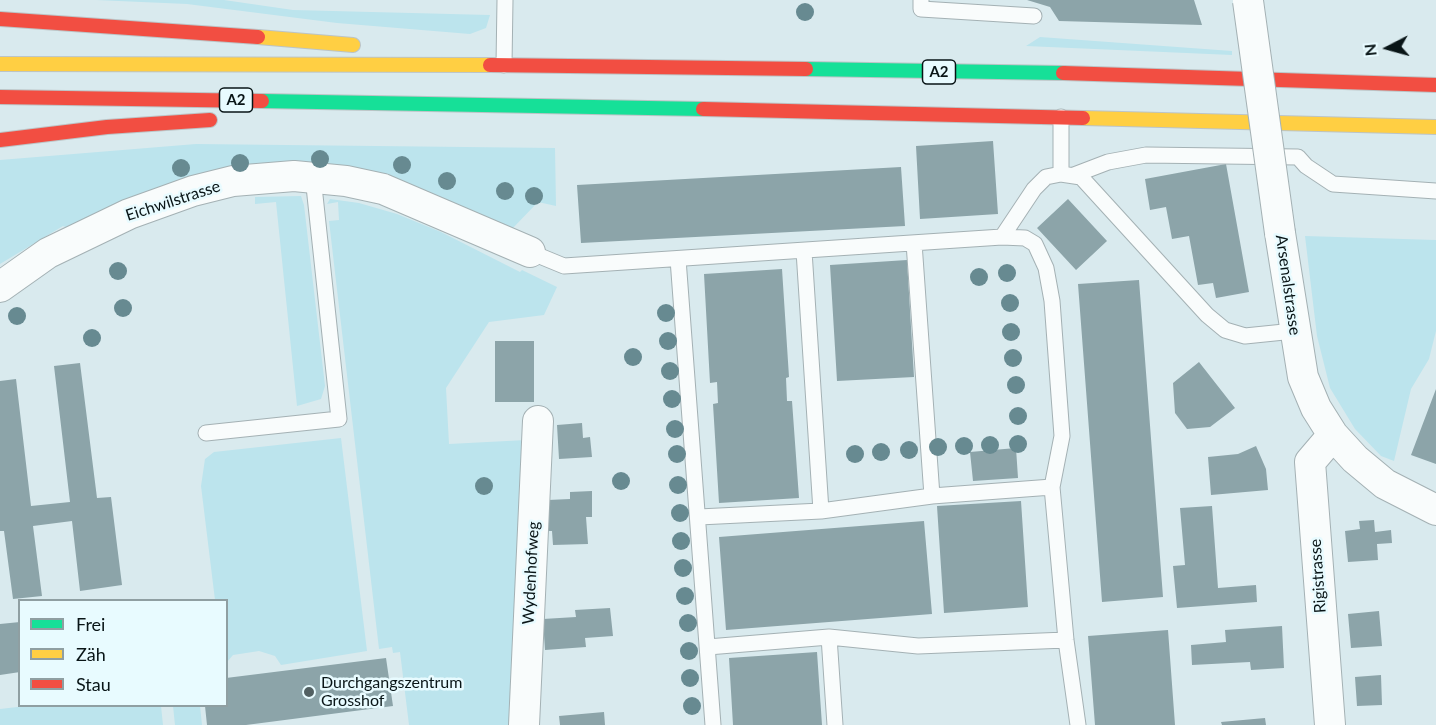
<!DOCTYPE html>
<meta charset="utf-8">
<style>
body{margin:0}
#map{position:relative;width:1436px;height:725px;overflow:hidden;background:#d9eaee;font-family:Lato,sans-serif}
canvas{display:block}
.legend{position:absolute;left:18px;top:599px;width:210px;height:108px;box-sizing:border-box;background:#e8fbff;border:2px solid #8f9fa2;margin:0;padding:8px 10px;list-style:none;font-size:18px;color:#091517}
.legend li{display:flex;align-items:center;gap:12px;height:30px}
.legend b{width:30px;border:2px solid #8f9fa2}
.north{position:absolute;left:1358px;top:18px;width:60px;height:60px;-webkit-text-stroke:4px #e8fbff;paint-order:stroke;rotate:264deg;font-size:16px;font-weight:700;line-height:24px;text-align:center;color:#091517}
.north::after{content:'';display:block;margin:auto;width:21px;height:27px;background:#091517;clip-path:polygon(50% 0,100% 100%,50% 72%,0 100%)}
</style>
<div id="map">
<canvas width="1436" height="725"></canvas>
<ul class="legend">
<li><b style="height:8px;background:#16e098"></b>Frei</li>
<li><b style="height:8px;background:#ffcf43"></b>Zäh</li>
<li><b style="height:8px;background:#f24e42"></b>Stau</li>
</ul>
<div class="north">N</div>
</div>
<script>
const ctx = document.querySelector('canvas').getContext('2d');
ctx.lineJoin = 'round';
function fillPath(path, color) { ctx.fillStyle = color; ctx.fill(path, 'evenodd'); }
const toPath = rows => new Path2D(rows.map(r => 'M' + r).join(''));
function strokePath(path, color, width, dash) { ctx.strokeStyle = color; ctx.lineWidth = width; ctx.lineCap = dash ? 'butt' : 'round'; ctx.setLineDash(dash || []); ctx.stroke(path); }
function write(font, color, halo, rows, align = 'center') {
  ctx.font = font + ' Lato,sans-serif'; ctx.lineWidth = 5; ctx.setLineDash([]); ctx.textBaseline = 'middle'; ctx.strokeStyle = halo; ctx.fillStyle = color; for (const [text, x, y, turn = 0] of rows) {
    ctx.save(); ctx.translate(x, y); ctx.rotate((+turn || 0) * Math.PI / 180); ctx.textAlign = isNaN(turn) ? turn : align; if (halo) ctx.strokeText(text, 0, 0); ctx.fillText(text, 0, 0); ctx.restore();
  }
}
fillPath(toPath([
 [96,0,224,0,293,10,490,15,486,28,470,34,337,23,187,4],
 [1040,37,1232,51,1232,55,1026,46],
 [196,144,555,148,556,206,538,202,512,229,341,168,70,229,63,226,0,264,0,160],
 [301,196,304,205,325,386,321,399,297,406,276,202,255,204,255,197],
 [330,199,359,203,397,214,441,232,520,272,522,270,557,287,544,315,489,322,446,388,449,444,526,440,517,725,409,725,400,652,393,653,392,647,379,649,329,221,339,220,338,202,327,204],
 [1305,236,1436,240,1436,331,1429,359,1411,389,1394,461,1381,456,1355,429,1330,388,1317,336],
 [341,438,367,651,281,665,275,656,259,651,233,655,227,662,226,600,215,600,201,486,205,459,214,452],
 [26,706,161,706,163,725,0,725,0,709],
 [173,706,200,706,202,725,175,725]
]), '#bce4ed');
fillPath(toPath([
 [1027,0,1194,0,1202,25,1059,21,1050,7],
 [993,141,998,214,920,219,916,146],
 [1226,164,1249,292,1216,298,1213,283,1198,285,1189,236,1172,239,1166,207,1150,210,1145,179],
 [901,167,905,226,581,243,577,185],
 [1068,199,1107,241,1076,270,1037,228],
 [907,260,914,377,837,381,830,265],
 [782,269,789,377,786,378,787,401,792,401,799,498,719,503,713,404,718,403,717,382,710,383,704,274],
 [1139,280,1163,597,1102,602,1078,284],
 [495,341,534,341,534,402,495,402],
 [1199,362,1235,408,1210,427,1187,429,1175,413,1173,383],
 [80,363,97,498,111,497,122,585,80,591,72,521,33,526,42,596,13,599,4,531,0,531,0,381,16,379,31,506,70,502,54,366],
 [1436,389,1436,464,1411,455],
 [582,423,583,438,590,437,592,457,559,459,557,425],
 [1256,446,1266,469,1268,490,1211,495,1208,457,1238,454],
 [1016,448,1018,478,973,481,970,452],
 [592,491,592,517,586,517,588,544,553,545,552,531,544,531,543,516,549,516,548,500,570,499,570,492],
 [1021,501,1028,607,944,613,937,506],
 [1212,506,1218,588,1256,585,1257,602,1177,608,1173,566,1185,565,1180,508],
 [1374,520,1375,532,1391,530,1392,543,1377,544,1378,560,1348,562,1345,531,1360,529,1359,521],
 [924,521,932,614,726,630,719,537],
 [610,608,613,636,585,638,586,647,545,650,543,619,576,617,575,610],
 [1379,611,1382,646,1351,648,1348,614],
 [20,622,20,672,0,675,0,624],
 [1282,626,1284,668,1251,670,1250,662,1192,665,1191,645,1226,642,1225,630],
 [1168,630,1175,725,1095,725,1088,636],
 [817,652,822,725,733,725,729,658],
 [386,658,393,706,246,725,207,725,205,706,226,706,226,678],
 [1381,675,1382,705,1357,706,1355,677],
 [604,712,605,725,560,725,559,716],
 [1265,718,1266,725,1222,725,1221,722]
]), '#8ca4a9');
const lane = toPath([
 [921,0,921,9,1034,16],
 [504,65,505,0],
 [1061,174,1061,117],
 [1074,175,1108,162,1146,155,1298,157,1306,166,1333,184,1436,191],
 [1002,237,1034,189,1046,177,1061,174,1081,177,1207,315,1225,330,1245,336,1294,331],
 [914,243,932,496],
 [804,251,821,511],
 [530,252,564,266,1002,237,1025,238,1035,244,1046,268,1052,301,1062,436,1052,487,1066,640,1078,725],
 [678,259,713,725],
 [206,433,339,419,313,177],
 [699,517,821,511,932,496,1052,487],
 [829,637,835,725],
 [708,647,829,637,918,646,1066,640]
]);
const street = toPath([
 [1280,233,1303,377,1316,408,1333,435,1355,459,1385,484,1436,510],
 [0,287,48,253,129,214,193,191,233,181,294,176,346,181,383,189,530,252],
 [524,725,538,421],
 [1330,725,1310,462,1333,435]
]);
const fast = toPath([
 [806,69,1063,73],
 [262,101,703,109]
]);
const slow = toPath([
 [258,37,353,45],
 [0,64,490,65],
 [1083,118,1436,127]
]);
const jam = toPath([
 [0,19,258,37],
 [490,65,806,69],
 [1063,73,1436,85],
 [0,97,262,101],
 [703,109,1083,118],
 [0,140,107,127,210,120]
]);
strokePath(lane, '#a4b1b4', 17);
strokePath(street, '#a4b1b4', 32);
strokePath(fast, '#bcc4c6', 16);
strokePath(slow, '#bcc4c6', 16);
strokePath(jam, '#bcc4c6', 16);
strokePath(lane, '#f9fcfc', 15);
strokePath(street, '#f9fcfc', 30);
strokePath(fast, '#16e098', 14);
strokePath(slow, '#ffcf43', 14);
strokePath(jam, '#f24e42', 14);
const streetBridge = toPath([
 [1248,1,1280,233]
]);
strokePath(streetBridge, '#a4b1b4', 32, []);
strokePath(streetBridge, '#f9fcfc', 30);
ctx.fillStyle = '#678a91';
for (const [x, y] of [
 [805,12],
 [320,159],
 [240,163],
 [402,165],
 [181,168],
 [447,181],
 [505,191],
 [534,196],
 [118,271],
 [1007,273],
 [979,277],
 [1010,303],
 [123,308],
 [666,313],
 [17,316],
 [1011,332],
 [92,338],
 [668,341],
 [633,357],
 [1013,358],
 [670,371],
 [1016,385],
 [672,399],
 [1018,416],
 [675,429],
 [1018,444],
 [990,445],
 [964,446],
 [938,447],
 [909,450],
 [881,452],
 [677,454],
 [855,454],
 [621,481],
 [678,485],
 [484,486],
 [680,513],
 [681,541],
 [683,568],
 [685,596],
 [688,623],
 [689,651],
 [690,678],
 [692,706]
]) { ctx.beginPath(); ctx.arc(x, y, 9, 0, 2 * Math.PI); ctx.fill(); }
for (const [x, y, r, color] of [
 [309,692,6,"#526062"]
]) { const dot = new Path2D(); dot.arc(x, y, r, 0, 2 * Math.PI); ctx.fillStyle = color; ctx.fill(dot); strokePath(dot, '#e8fbff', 2); }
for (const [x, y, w] of [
 [939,72,33],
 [236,100,33]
]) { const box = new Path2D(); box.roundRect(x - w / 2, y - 12, w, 24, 4.5); ctx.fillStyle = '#e8fbff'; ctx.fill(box); strokePath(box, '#091517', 1.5); }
write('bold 15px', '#091517', null, [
 ["A2",939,72],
 ["A2",236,100]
]);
write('16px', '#091517', '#e8fbff', [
 ["Eichwilstrasse",173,201,-18],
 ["Arsenalstrasse",1288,285,82],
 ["Wydenhofweg",531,573,-87],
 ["Rigistrasse",1318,576,-94]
]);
write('16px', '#091517', '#e8fbff', [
 ["Durchgangszentrum",321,683],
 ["Grosshof",321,701]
], 'left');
</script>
